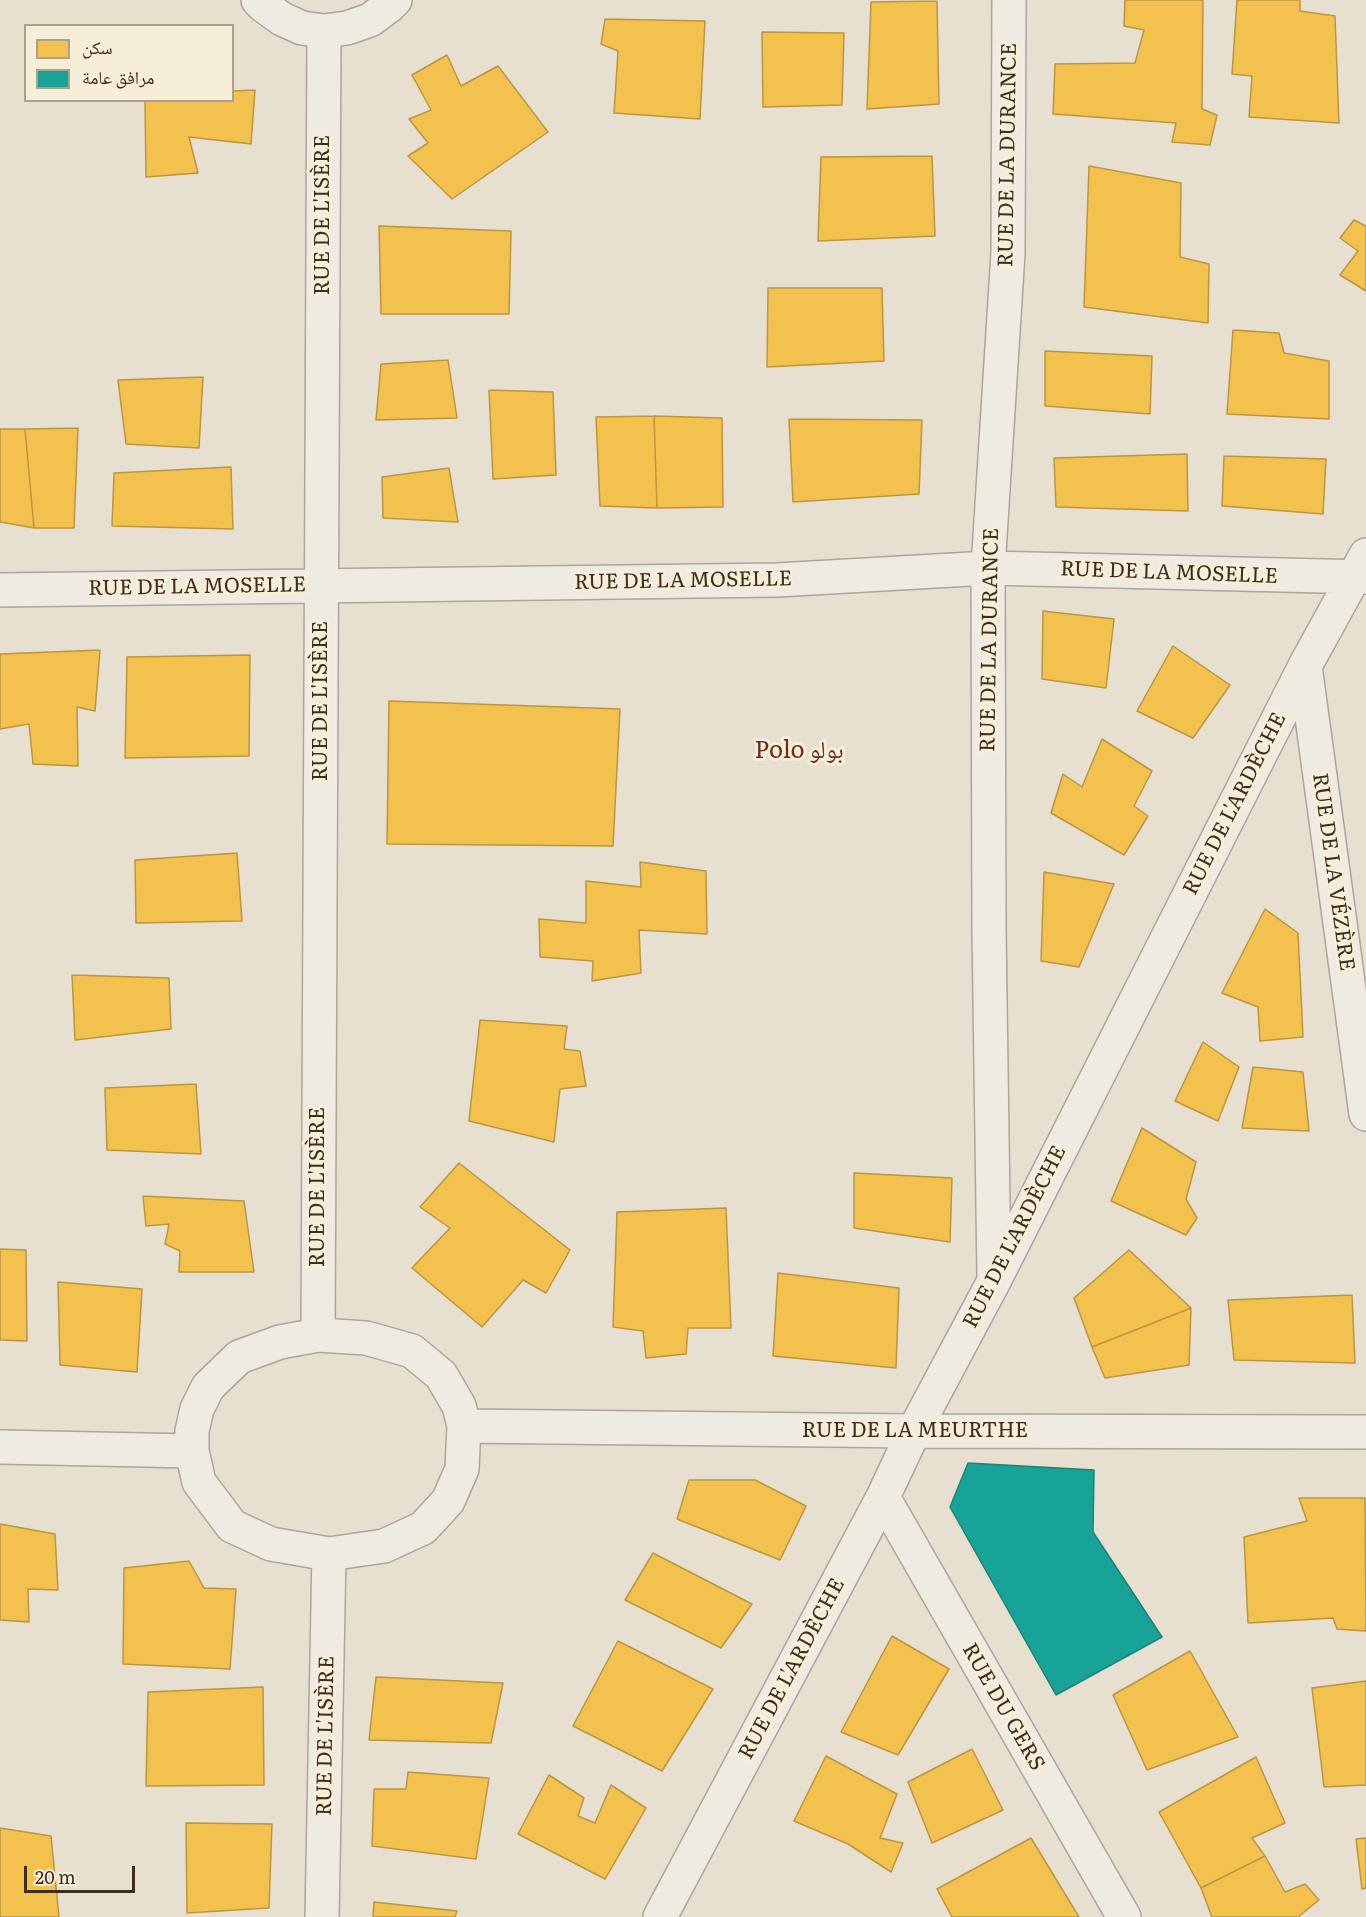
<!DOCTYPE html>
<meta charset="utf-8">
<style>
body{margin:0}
#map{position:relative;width:1366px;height:1917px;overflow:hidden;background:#e7e0d1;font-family:Literata,"Noto Naskh Arabic",serif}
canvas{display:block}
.legend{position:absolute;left:24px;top:24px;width:210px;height:78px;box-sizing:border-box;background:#f7eed8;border:2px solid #ada18e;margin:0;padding:8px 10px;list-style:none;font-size:18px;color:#3d2e20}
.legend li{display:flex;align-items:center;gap:12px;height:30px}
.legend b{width:30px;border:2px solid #ada18e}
.scale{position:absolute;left:24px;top:1866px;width:111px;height:27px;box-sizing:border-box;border:3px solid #3d2e20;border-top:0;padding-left:8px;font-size:18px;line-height:21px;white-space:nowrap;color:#3d2e20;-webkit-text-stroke:4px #f7eed8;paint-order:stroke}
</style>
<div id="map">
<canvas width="1366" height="1917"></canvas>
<ul class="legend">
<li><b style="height:16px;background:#f2c14e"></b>سكن</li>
<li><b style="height:16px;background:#17a398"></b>مرافق عامة</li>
</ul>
<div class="scale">20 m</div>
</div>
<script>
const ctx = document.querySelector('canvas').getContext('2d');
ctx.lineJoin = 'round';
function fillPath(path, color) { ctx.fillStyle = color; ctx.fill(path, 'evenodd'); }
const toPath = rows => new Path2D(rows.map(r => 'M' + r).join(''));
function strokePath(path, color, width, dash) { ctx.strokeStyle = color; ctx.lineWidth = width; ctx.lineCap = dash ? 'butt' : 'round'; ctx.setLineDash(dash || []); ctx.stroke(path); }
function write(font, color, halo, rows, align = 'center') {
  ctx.font = font + ' Literata,"Noto Naskh Arabic",serif'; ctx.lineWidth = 6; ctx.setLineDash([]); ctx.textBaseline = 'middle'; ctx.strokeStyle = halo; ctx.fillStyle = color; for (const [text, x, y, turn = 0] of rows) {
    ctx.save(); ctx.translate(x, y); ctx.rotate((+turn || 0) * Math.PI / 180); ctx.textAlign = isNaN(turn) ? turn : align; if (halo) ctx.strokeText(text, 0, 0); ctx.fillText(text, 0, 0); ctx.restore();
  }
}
const homes = toPath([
 [1125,0,1203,0,1202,109,1217,115,1210,145,1172,142,1176,123,1053,114,1055,64,1135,63,1144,30,1124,26,1125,0],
 [1237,0,1300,0,1300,11,1335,16,1339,123,1249,117,1252,76,1232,74,1237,0],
 [937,1,939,104,867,109,871,2,937,1],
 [605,19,705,21,700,119,614,113,618,51,601,44,605,19],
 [762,32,844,33,842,105,763,107,762,32],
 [447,55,461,86,498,66,548,132,452,199,408,156,428,143,409,119,431,110,412,75,447,55],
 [255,90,251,144,189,137,198,173,146,177,145,100,232,100,232,91,255,90],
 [932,156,935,236,818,241,821,157,932,156],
 [1089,166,1181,183,1180,257,1209,264,1208,323,1084,307,1089,166],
 [1354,220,1366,226,1366,291,1340,275,1358,251,1340,238,1354,220],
 [379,226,511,231,509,314,381,314,379,226],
 [768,288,882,288,884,361,767,367,768,288],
 [1233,330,1279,333,1284,353,1329,361,1329,419,1227,414,1233,330],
 [1045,351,1152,356,1150,414,1045,406,1045,351],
 [448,360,457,418,376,420,381,364,448,360],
 [203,377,199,448,126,444,118,380,203,377],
 [489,390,553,392,556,475,493,479,489,390],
 [654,416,657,508,600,506,596,417,654,416],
 [654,416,722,418,723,507,657,508,654,416],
 [789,419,922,420,919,494,793,502,789,419],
 [78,428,74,528,34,528,25,429,78,428],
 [0,429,25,429,34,528,0,522,0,429],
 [1187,454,1188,511,1056,507,1054,458,1187,454],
 [1224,456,1326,459,1323,514,1222,506,1224,456],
 [231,467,233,529,112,526,114,473,231,467],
 [449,468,458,522,383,518,382,477,449,468],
 [1043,611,1114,619,1106,688,1042,679,1043,611],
 [1173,646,1230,685,1193,738,1137,711,1173,646],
 [100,650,95,711,77,707,78,766,33,764,29,724,0,729,0,654,100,650],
 [250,655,249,756,125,758,127,657,250,655],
 [389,701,620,709,613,846,387,844,389,701],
 [1102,739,1152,771,1134,806,1148,816,1124,855,1051,813,1063,774,1082,787,1102,739],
 [237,853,242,921,136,923,135,860,237,853],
 [640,862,706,871,707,934,639,930,641,973,592,981,593,961,540,957,539,919,586,923,586,881,641,887,640,862],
 [1044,872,1114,884,1079,967,1041,961,1044,872],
 [1265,909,1298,933,1303,1037,1260,1041,1258,1007,1222,993,1265,909],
 [72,975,169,978,171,1029,75,1040,72,975],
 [480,1020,567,1026,564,1049,580,1051,586,1086,560,1089,554,1142,469,1121,480,1020],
 [1203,1042,1239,1067,1218,1121,1175,1101,1203,1042],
 [1253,1067,1303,1072,1309,1131,1242,1128,1253,1067],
 [196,1084,201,1154,107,1150,105,1088,196,1084],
 [1142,1128,1196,1162,1186,1199,1197,1218,1186,1235,1111,1201,1142,1128],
 [459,1163,570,1250,546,1293,523,1280,482,1327,412,1268,450,1228,420,1207,459,1163],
 [854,1173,952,1178,950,1242,854,1228,854,1173],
 [143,1196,244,1201,254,1272,179,1272,180,1251,165,1244,169,1224,146,1226,143,1196],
 [726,1208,731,1328,688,1328,686,1354,646,1358,643,1331,613,1327,617,1212,726,1208],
 [0,1249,26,1250,27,1341,0,1340,0,1249],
 [1129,1250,1191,1308,1092,1347,1074,1298,1129,1250],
 [778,1273,899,1288,896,1368,773,1356,778,1273],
 [58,1282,142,1289,137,1372,60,1365,58,1282],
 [1352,1295,1355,1363,1234,1360,1228,1300,1352,1295],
 [1191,1308,1189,1365,1105,1378,1092,1347,1191,1308],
 [689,1480,755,1480,806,1506,780,1560,677,1519,689,1480],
 [1299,1498,1365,1498,1366,1631,1337,1629,1333,1618,1248,1623,1244,1537,1307,1521,1299,1498],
 [0,1524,55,1534,58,1590,28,1589,29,1622,0,1620,0,1524],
 [653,1553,752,1604,721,1648,625,1600,653,1553],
 [189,1561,204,1588,236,1589,230,1669,123,1664,124,1568,189,1561],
 [892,1636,949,1669,898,1755,841,1732,892,1636],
 [618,1641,713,1689,662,1771,573,1726,618,1641],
 [1190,1651,1238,1737,1147,1770,1113,1695,1190,1651],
 [376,1677,503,1683,491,1743,369,1740,376,1677],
 [1366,1681,1366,1785,1324,1787,1312,1688,1366,1681],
 [263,1687,264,1785,146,1786,148,1692,263,1687],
 [972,1749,1003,1810,932,1843,908,1782,972,1749],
 [826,1756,897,1794,880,1838,903,1843,891,1872,848,1844,794,1821,826,1756],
 [1256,1757,1285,1823,1252,1838,1265,1856,1201,1888,1159,1812,1256,1757],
 [408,1772,489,1778,476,1859,372,1846,374,1789,406,1789,408,1772],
 [549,1775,584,1798,578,1816,595,1823,611,1785,646,1808,605,1879,518,1834,549,1775],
 [186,1823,272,1824,269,1908,187,1913,186,1823],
 [0,1828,51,1836,59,1917,0,1917,0,1828],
 [1031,1838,1079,1917,952,1917,937,1889,1031,1838],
 [1366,1838,1366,1888,1362,1889,1356,1839,1366,1838],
 [1265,1856,1285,1892,1305,1884,1319,1900,1298,1917,1212,1917,1201,1888,1265,1856],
 [374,1902,457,1911,455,1917,373,1917,374,1902]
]);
fillPath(homes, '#f2c14e');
strokePath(homes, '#bc9540', 1.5);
const public = toPath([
 [968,1463,1094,1470,1093,1532,1162,1637,1056,1695,950,1507,968,1463]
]);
fillPath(public, '#17a398');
strokePath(public, '#228074', 1.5);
const minor = toPath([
 [258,0,264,6,282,19,302,28,324,31,347,28,370,20,389,6,395,0],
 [0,590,777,580,988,568,1366,577],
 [1305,666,1366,1114],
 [994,1276,989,929,988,568,1008,253,1009,0],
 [318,1335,324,31],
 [318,1335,366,1338,412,1351,441,1375,459,1406,464,1426,462,1469,448,1501,423,1528,384,1546,329,1554,271,1544,232,1526,199,1482,192,1451,192,1431,197,1409,208,1387,239,1357,280,1342,318,1335],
 [464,1426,914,1431,1366,1432],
 [0,1447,192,1451],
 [883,1497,1124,1917],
 [322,1917,329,1554],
 [660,1917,883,1497,914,1431,994,1281,1305,666,1366,555]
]);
strokePath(minor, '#ada599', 36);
strokePath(minor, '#efebe3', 33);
write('21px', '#3d2e20', '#f7eed8', [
 ["RUE DE LA DURANCE",1008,155,-89],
 ["RUE DE L'ISÈRE",323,215,-90],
 ["RUE DE LA MOSELLE",1169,573,2],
 ["RUE DE LA MOSELLE",683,581,-1],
 ["RUE DE LA MOSELLE",197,587,-1],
 ["RUE DE LA DURANCE",990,640,-89],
 ["RUE DE L'ISÈRE",321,701,-90],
 ["RUE DE L'ARDÈCHE",1235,804,-63],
 ["RUE DE LA VÉZÈRE",1333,872,82],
 ["RUE DE L'ISÈRE",318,1187,-90],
 ["RUE DE L'ARDÈCHE",1015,1237,-63],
 ["RUE DE LA MEURTHE",915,1431],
 ["RUE DE L'ARDÈCHE",792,1669,-62],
 ["RUE DU GERS",1003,1707,60],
 ["RUE DE L'ISÈRE",326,1736,-89]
]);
write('24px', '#6b2e1e', '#f7eed8', [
 ["Polo بولو",799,751]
]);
</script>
